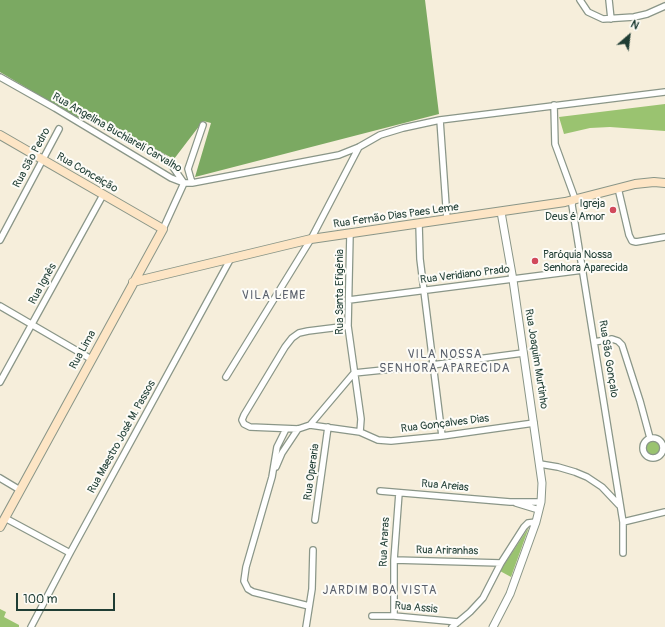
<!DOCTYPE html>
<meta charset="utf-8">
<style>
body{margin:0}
#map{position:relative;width:665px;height:627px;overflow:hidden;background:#f6eedb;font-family:Pangolin,sans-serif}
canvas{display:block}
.north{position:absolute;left:609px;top:16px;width:40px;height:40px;-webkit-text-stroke:3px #fdfcf7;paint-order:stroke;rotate:28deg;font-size:11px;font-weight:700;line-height:16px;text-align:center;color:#1f3d34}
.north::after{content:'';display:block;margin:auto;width:14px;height:18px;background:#1f3d34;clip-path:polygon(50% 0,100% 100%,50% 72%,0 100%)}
.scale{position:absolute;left:16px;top:593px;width:99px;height:18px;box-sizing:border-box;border:2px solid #1f3d34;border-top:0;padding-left:5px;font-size:12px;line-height:14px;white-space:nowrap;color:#1f3d34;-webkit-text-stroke:3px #fdfcf7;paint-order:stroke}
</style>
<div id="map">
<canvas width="665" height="627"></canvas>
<div class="north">N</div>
<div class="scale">100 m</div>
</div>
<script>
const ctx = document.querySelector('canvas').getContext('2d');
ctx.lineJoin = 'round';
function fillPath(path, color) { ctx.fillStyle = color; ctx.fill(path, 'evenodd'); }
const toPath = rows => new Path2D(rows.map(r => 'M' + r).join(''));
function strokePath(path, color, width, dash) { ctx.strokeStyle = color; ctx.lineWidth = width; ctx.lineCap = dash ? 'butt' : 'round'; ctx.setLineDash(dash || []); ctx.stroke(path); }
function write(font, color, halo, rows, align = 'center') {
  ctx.font = font + ' Pangolin,sans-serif'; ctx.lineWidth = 4; ctx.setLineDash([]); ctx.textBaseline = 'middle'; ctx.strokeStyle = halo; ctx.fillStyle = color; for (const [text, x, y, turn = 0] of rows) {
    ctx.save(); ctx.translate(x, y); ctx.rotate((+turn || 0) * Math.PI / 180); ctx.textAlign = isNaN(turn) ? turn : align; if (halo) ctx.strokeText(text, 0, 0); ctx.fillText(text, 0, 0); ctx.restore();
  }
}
fillPath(toPath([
 [665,104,665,131,610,127,590,128,564,134,559,117],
 '646 448a7 7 0 1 1 14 0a7 7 0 1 1-14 0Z',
 [529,527,511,577,500,571],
 [0,609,6,612,4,617,19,625,19,627,0,627]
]), '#9ac370');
fillPath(toPath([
 [0,0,425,0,439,114,195,177,211,123,203,121,174,159,87,113,79,119,0,72]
]), '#7ba962');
const minor = toPath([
 [580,0,588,12,603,19,634,17,647,14,665,6],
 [609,0,611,19],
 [0,77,55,108,148,164,171,178,184,183,192,183,339,155,359,147,380,135,403,128,440,120,665,92],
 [554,105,555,144,574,196,572,205,623,522,623,553],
 [89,117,160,156,170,163,184,183],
 [440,120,447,220],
 [192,183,188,169,203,125],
 [618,188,629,235,632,241,636,242,665,237],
 [419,224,420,259,442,436],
 [163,229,184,183],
 [350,234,348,326,361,419,360,432],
 [0,240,59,129],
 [349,300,583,270],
 [0,306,91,359],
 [348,326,308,331,299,333,292,338,285,347,244,415,242,420,244,424,250,427,298,429,310,425,360,432,378,440,391,441,442,436,534,423],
 [594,342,612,339,618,341,622,345,640,401,650,438],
 [226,377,311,239,359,147],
 [0,382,103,195],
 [310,425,354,373,432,365,523,353],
 [286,429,277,447,272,477,246,567,244,581,248,589,253,592,309,606],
 '643 448a10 10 0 1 1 20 0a10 10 0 1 1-20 0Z',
 [540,464,558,467,575,472,587,477,602,487,619,505],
 [276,467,282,453,298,429],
 [0,478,20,490],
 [380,491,510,502,541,502],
 [516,503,539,510],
 [5,518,70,553],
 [315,520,328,427],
 [623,522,665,512],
 [394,560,501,563],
 [372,616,394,616,458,622],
 [394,616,394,560,399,493],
 [31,627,70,553,231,258],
 [306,627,312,589,313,550],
 [452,627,470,612,483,598,501,563,524,527,528,523,536,522]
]);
const tertiary = toPath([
 [493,627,510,594,536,522,541,502,542,483,513,280,501,212]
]);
const secondary = toPath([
 [0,135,163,229,0,527],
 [133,282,311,239,565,202,635,184,654,182,665,183]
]);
strokePath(minor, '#8a9688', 8);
strokePath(tertiary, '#8a9688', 9);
strokePath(secondary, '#8a9688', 10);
strokePath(minor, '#fff', 5.5);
strokePath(tertiary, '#fff', 7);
strokePath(secondary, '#fde5c5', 8);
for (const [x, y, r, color] of [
 [613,210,4,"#d1495b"],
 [535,261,4,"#d1495b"]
]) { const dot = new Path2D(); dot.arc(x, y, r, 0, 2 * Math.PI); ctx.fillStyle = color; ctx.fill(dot); strokePath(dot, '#fdfcf7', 1.5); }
write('11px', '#1f3d34', '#fdfcf7', [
 ["Rua Angelina Buchiareli Carvalho",117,133,30],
 ["Rua São Pedro",32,158,-62],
 ["Rua Conceição",87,173,30],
 ["Rua Fernão Dias Paes Leme",396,216,-8],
 ["Rua Veridiano Prado",465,275,-7],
 ["Rua Ignês",43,284,-61],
 ["Rua Santa Efigênia",340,292,-90],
 ["Rua Lima",83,350,-61],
 ["Rua Joaquim Murtinho",536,359,81],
 ["Rua São Gonçalo",608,359,81],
 ["Rua Gonçalves Dias",445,424,-7],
 ["Rua Maestro José M. Passos",122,437,-61],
 ["Rua Operaria",312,472,-82],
 ["Rua Areias",445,486,5],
 ["Rua Araras",385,542,-87],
 ["Rua Ariranhas",447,551,1],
 ["Rua Assis",416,608,5]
]);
write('11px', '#1f3d34', '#fdfcf7', [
 ["Igreja",605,204],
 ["Deus é Amor",605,217],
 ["Paróquia Nossa",543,255,"left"],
 ["Senhora Aparecida",543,268,"left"]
], 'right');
ctx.letterSpacing = '1px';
write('12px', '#5a606c', '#fdfcf7', [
 ["VILA LEME",274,296],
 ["VILA NOSSA",445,355],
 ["SENHORA APARECIDA",445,369],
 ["JARDIM BOA VISTA",380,591]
]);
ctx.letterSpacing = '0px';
</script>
